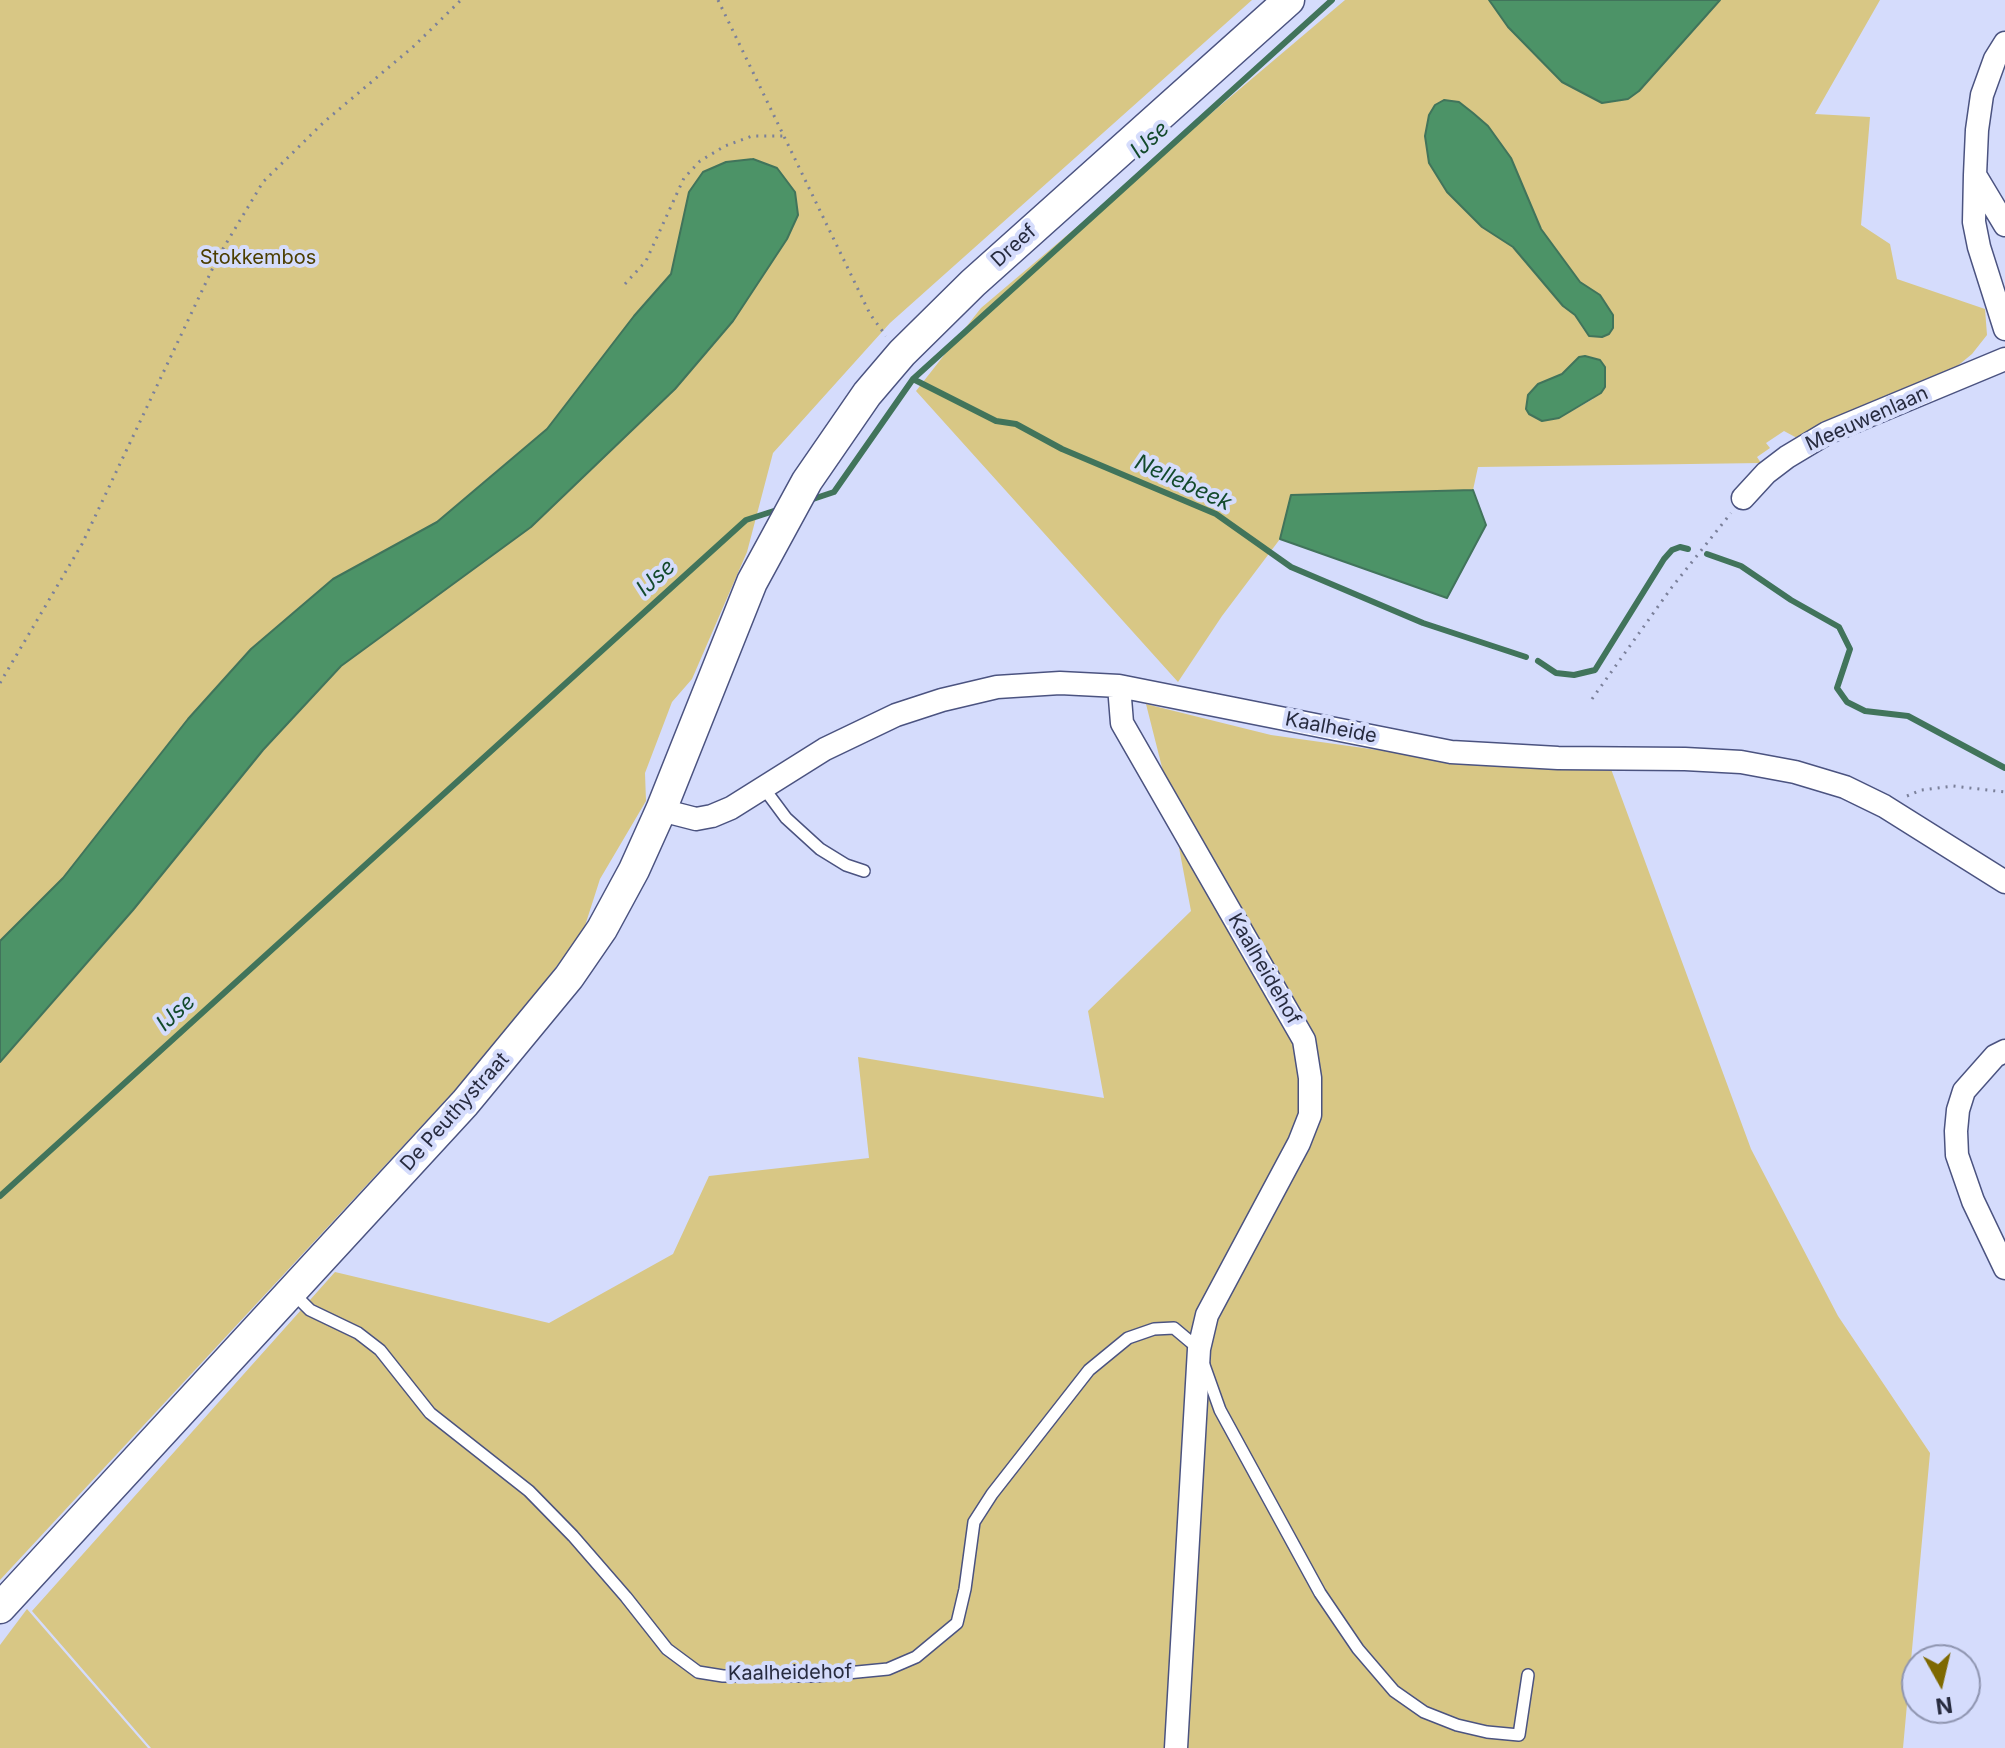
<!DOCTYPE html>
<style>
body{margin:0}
#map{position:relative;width:2005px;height:1748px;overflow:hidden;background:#d5dcfc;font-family:Inter,sans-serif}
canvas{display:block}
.north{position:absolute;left:1901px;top:1644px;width:80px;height:80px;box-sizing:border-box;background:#d5dcfc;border:2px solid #8f95b0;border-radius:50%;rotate:172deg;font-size:22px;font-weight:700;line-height:32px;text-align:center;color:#272b3f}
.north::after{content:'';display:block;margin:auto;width:28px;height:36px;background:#7e6900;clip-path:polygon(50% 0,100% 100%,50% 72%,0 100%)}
</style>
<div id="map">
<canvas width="2005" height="1748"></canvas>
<div class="north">N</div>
</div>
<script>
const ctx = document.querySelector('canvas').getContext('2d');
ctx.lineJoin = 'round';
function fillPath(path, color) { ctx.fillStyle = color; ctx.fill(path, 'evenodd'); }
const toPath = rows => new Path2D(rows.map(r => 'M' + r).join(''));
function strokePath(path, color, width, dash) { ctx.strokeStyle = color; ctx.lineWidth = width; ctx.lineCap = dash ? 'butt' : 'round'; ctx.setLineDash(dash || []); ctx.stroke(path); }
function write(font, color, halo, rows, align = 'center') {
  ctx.font = font + ' Inter,sans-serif'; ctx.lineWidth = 8; ctx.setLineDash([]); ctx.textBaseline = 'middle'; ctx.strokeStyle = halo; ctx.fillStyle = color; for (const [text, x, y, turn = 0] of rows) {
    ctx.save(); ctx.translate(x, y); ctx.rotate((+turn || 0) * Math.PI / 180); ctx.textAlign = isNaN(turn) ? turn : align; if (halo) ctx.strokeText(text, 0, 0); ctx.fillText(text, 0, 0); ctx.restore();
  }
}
fillPath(toPath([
 [0,0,1252,0,890,323,773,453,747,552,692,679,672,702,645,773,646,801,600,879,583,932,492,1050,0,1580,0,1062,133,910,267,746,341,666,531,527,675,389,733,321,787,239,798,215,773,167,748,160,726,162,689,192,671,274,634,316,547,429,437,522,333,579,251,649,188,719,63,878,0,941],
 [1345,0,1489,0,1508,27,1562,82,1602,103,1628,99,1639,91,1720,0,1880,0,1815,114,1870,117,1861,225,1890,244,1897,279,1985,309,1987,335,1972,354,1950,372,1797,438,1784,431,1766,443,1770,448,1757,457,1761,463,1478,467,1473,490,1292,495,1280,539,1222,616,1178,682,916,391,981,308],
 [1459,102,1488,126,1511,158,1541,229,1580,282,1600,296,1584,330,1575,315,1563,306,1513,247,1482,227,1447,192,1440,179],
 [1579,357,1593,399,1559,418,1527,399,1538,384,1562,374],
 [1146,704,1271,735,1491,766,1611,769,1751,1149,1838,1316,1930,1453,1903,1748,151,1748,32,1611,335,1272,549,1323,673,1254,709,1176,869,1158,858,1057,1104,1098,1088,1011,1191,911,1169,795],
 [27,1609,148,1748,0,1748,0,1645]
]), '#d8c785');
const water = toPath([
 [1489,0,1720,0,1639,91,1628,99,1602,103,1562,82,1508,27,1489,0],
 [1444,100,1459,102,1473,113,1488,126,1511,158,1541,229,1580,282,1600,295,1613,315,1613,328,1609,334,1602,337,1589,336,1575,315,1563,306,1513,247,1482,227,1447,192,1429,163,1425,136,1429,115,1435,105,1444,100],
 [753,159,777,168,795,192,798,215,787,239,733,321,675,389,531,527,341,666,263,750,133,910,0,1062,0,941,63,878,188,719,251,649,333,579,437,522,547,429,634,316,671,274,689,192,703,172,726,162,753,159],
 [1585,356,1600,360,1605,367,1605,387,1601,393,1559,418,1542,421,1529,414,1526,409,1528,395,1538,384,1562,374,1579,357,1585,356],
 [1473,490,1486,525,1447,598,1280,539,1291,495,1473,490]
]);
fillPath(water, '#4c9367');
strokePath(water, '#41745b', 2);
strokePath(toPath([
 [913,379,996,421,1016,424,1062,449,1216,514,1291,567,1423,623,1526,657],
 [810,500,834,492,913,379,1332,0],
 [1707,554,1741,566,1791,600,1839,627,1850,649,1837,688,1847,702,1865,711,1908,716,2005,768],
 [1538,661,1556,673,1574,675,1595,670,1664,559,1672,550,1680,547,1688,549],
 [0,1196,746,520,780,509]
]), '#41745b', 6);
const service = toPath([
 [763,787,786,818,820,849,846,865,864,871],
 [293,1293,310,1310,358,1333,380,1350,430,1413,529,1491,573,1536,626,1597,667,1649,698,1672,723,1676,816,1676,888,1669,916,1657,957,1623,965,1589,974,1522,992,1494,1089,1370,1128,1338,1154,1329,1174,1328,1199,1349],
 [1204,1365,1220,1410,1320,1593,1358,1649,1394,1691,1424,1712,1457,1725,1487,1732,1519,1735,1528,1675]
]);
const minor = toPath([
 [1975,175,1977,130,1982,95,1995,59,2005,43],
 [2005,225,1975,175,1974,222,1979,247,2005,329],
 [1743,498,1766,473,1787,457,1827,433,2005,359],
 [1119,686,1122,723,1304,1040,1310,1078,1310,1115,1299,1143,1207,1315,1199,1349,1176,1748],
 [661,810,696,819,712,816,731,808,825,749,896,715,942,700,997,687,1060,683,1119,686,1451,752,1558,758,1685,759,1741,762,1795,772,1845,787,1884,806,2005,882],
 [2005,1051,1995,1056,1964,1091,1958,1110,1956,1131,1957,1155,1973,1201,2005,1268]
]);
const secondary = toPath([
 [0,1608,465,1103,569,977,602,929,634,870,661,810,752,582,807,481,867,394,902,353,973,283,1289,0]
]);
strokePath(service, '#4b5380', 14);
strokePath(minor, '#4b5380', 25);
strokePath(secondary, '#4b5380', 33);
strokePath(toPath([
 [718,0,870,314,886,336],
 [625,284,646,261,684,178,700,161,725,146,752,136,784,136],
 [0,683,82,544,218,257,263,182,324,122,414,46,461,0],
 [1592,699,1672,587,1731,513],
 [1907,796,1921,790,1953,786,2005,792]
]), '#7b809a', 3, [2, 6]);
strokePath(service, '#fff', 11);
strokePath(minor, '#fff', 22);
strokePath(secondary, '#fff', 30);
write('20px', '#272b3f', '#d5dcfc', [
 ["Dreef",1014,246,-42],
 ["Meeuwenlaan",1867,419,-24],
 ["Kaalheide",1331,728,11],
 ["Kaalheidehof",1264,969,60],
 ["De Peuthystraat",455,1112,-48],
 ["Kaalheidehof",790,1673,-1]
]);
write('20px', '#4c3e00', '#d5dcfc', [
 ["Stokkembos",258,258]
]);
write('italic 22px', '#134a2c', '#d5dcfc', [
 ["IJse",1150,140,-42],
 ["Nellebeek",1183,483,25],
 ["IJse",656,578,-42],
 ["IJse",176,1013,-42]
]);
</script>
